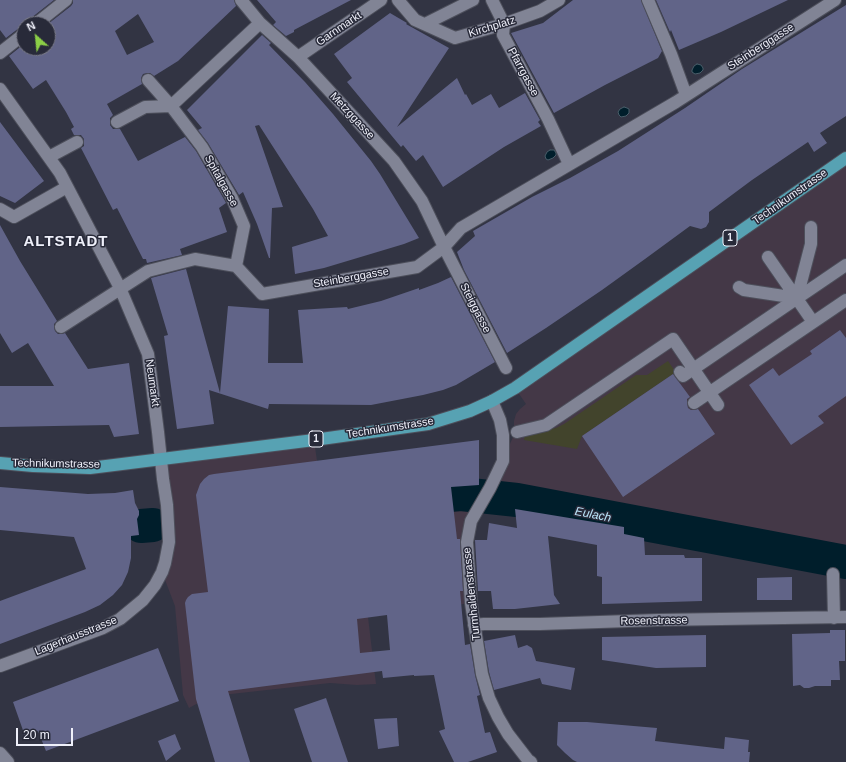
<!DOCTYPE html>
<style>
body{margin:0}
#map{position:relative;width:846px;height:762px;overflow:hidden;background:#323443;font-family:Helvetica,sans-serif}
canvas{display:block}
.north{position:absolute;left:16px;top:16px;width:40px;height:40px;box-sizing:border-box;background:#282a39;border:1px solid #787986;border-radius:50%;rotate:333deg;font-size:11px;font-weight:700;line-height:16px;text-align:center;color:#eff0fa}
.north::after{content:'';display:block;margin:auto;width:14px;height:18px;background:#8bce46;clip-path:polygon(50% 0,100% 100%,50% 72%,0 100%)}
.scale{position:absolute;left:16px;top:728px;width:57px;height:18px;box-sizing:border-box;border:2px solid #eff0fa;border-top:0;padding-left:5px;font-size:12px;line-height:14px;white-space:nowrap;color:#eff0fa;-webkit-text-stroke:3px #282a39;paint-order:stroke}
</style>
<div id="map">
<canvas width="846" height="762"></canvas>
<div class="north">N</div>
<div class="scale">20 m</div>
</div>
<script>
const ctx = document.querySelector('canvas').getContext('2d');
ctx.lineJoin = 'round';
function fillPath(path, color) { ctx.fillStyle = color; ctx.fill(path, 'evenodd'); }
const toPath = rows => new Path2D(rows.map(r => 'M' + r).join(''));
function strokePath(path, color, width, dash) { ctx.strokeStyle = color; ctx.lineWidth = width; ctx.lineCap = dash ? 'butt' : 'round'; ctx.setLineDash(dash || []); ctx.stroke(path); }
function write(font, color, halo, rows, align = 'center') {
  ctx.font = font + ' Helvetica,sans-serif'; ctx.lineWidth = 3; ctx.setLineDash([]); ctx.textBaseline = 'middle'; ctx.strokeStyle = halo; ctx.fillStyle = color; for (const [text, x, y, turn = 0] of rows) {
    ctx.save(); ctx.translate(x, y); ctx.rotate((+turn || 0) * Math.PI / 180); ctx.textAlign = isNaN(turn) ? turn : align; if (halo) ctx.strokeText(text, 0, 0); ctx.fillText(text, 0, 0); ctx.restore();
  }
}
fillPath(toPath([
 [846,158,846,549,824,545,823,549,621,511,503,491,481,504,471,521,471,603,368,617,376,684,357,685,330,683,231,694,214,697,200,702,189,708,183,695,175,606,162,572,165,563,161,459,314,440,322,496,339,505,461,494,490,488,514,435,514,421,516,414,520,409,526,404,515,388]
]), '#443847');
fillPath(toPath([
 [668,361,677,374,675,375,673,374,582,436,577,449,524,440,525,434,556,428,564,424,636,375,647,375],
 [503,491,621,511,822,549,824,545,846,549,846,577,624,534,624,527,515,509,481,504]
]), '#42442c');
const water = toPath([
 [697,64,701,65,703,68,703,70,700,73,695,74,692,72,692,70,694,66,697,64],
 [624,107,627,108,629,109,629,113,626,116,621,117,619,115,618,112,620,109,624,107],
 [550,150,554,150,556,153,556,155,553,158,548,160,546,159,545,156,547,152,550,150]
]);
fillPath(water, '#001e2b');
strokePath(water, '#485d69', 1);
strokePath(toPath([
 [405,499,461,494,517,500,846,562],
 [141,526,153,525]
]), '#001e2b', 34);
fillPath(toPath([
 [0,0,54,0,31,18,29,21,29,24,24,24,24,27,19,28,6,38,0,30],
 [73,0,234,0,236,6,178,61,154,76,150,73,147,73,143,74,141,78,142,84,107,104,113,115,110,118,110,125,113,129,120,129,138,161,185,137,196,151,225,201,226,203,219,208,227,232,180,249,182,255,147,263,146,259,143,259,117,208,113,210,81,148,84,146,84,139,81,135,74,135,71,129,74,127,66,112,46,80,33,89,9,56,24,44,24,48,48,48,48,24,71,6,73,3],
 [138,14,154,42,127,55,115,31],
 [257,0,351,0,294,30,294,32,286,36,273,25,276,22],
 [573,0,641,0,662,51,658,58,605,85,554,113,511,33,543,23],
 [656,0,788,0,721,32,679,50,671,30,670,32],
 [846,5,846,116,820,133,827,143,814,152,808,142,752,180,709,212,709,222,706,227,701,229,690,226,645,259,602,290,546,328,507,353,464,270,457,252,475,236,473,231,532,197,570,178,618,151,685,108,742,69],
 [390,13,407,23,406,24,449,48,397,127,457,78,465,95,466,94,472,105,491,94,499,108,525,93,540,120,538,122,541,126,504,147,443,187,423,155,416,161,403,145,401,147,347,82,352,78,334,54],
 [262,35,271,43,269,45,305,82,333,114,371,161,380,174,419,238,404,244,324,268,295,274,292,247,328,236,313,209,259,125,255,126,283,207,272,208,270,258,269,258,257,224,243,192,239,195,208,143,198,130,202,128,187,110],
 [0,122,44,181,15,203,0,196],
 [0,225,20,261,57,321,54,324,54,327,55,331,58,334,62,334,65,333,88,369,129,363,139,434,114,437,109,425,0,427,0,386,54,386,28,343,12,353,0,333],
 [186,269,220,393,228,306,269,309,268,363,303,363,298,310,347,307,348,309,381,301,419,288,419,290,438,283,451,277,495,362,456,385,443,390,423,395,371,405,269,404,268,409,209,390,214,424,177,429,164,336,168,335,151,278],
 [840,330,846,338,846,396,818,416,824,423,791,445,749,385,773,368,779,376,812,354,810,351],
 [673,374,690,397,687,399,687,403,688,408,691,410,694,410,698,409,715,434,623,497,582,436],
 [479,440,479,485,451,487,457,539,460,539,463,591,460,591,465,645,470,644,475,675,480,695,477,696,485,733,490,732,497,752,468,762,454,762,439,731,445,729,434,675,414,676,414,675,383,678,382,671,228,691,250,762,215,762,196,699,185,603,186,600,188,597,192,594,208,592,196,495,200,484,204,479,209,475,214,474],
 [387,615,390,650,360,653,357,619],
 [0,487,88,494,115,493,133,490,135,503,139,511,139,515,137,519,139,535,131,536,131,558,128,572,122,585,113,595,100,605,85,612,0,644,0,601,86,569,74,537,0,530],
 [515,509,624,527,624,534,644,538,645,555,684,555,685,558,702,558,702,601,602,604,602,577,597,576,597,545,548,536,554,595,560,604,515,609,493,609,491,591,478,591,475,540,487,540,489,523,517,528],
 [792,577,792,600,757,600,757,578],
 [830,630,845,630,845,661,839,661,840,680,831,680,831,686,815,686,809,688,804,688,800,685,793,686,792,634,830,633],
 [515,635,518,648,527,645,532,648,536,661,575,668,571,690,542,684,540,678,494,690,489,672,484,641],
 [706,635,706,667,656,668,602,660,602,637],
 [158,648,179,701,46,751,38,731,25,736,13,702],
 [326,698,348,762,312,762,294,709],
 [397,718,399,746,378,749,374,719],
 [558,722,587,722,657,728,655,741,724,749,725,737,749,740,748,752,750,752,749,762,577,762,573,760,565,753,557,745],
 [175,734,181,749,166,761,158,741]
]), '#616488');
const street = toPath([
 [241,0,260,23,298,57,394,161,422,201,444,247,506,368],
 [398,0,415,20,455,38,504,24,540,11,559,0],
 [492,0,504,24,503,35,548,119,569,164],
 [648,0,671,54,686,95],
 [36,24,66,0],
 [425,24,473,0],
 [0,53,24,34],
 [298,57,381,0],
 [148,80,171,106,202,147,232,198,244,226,236,266],
 [0,89,60,173,120,288,148,354,158,432,163,479,167,505,169,542,165,563,162,572,155,585,143,600,120,619,103,628,0,666],
 [171,106,260,23],
 [117,122,145,107,171,106],
 [49,157,77,142],
 [0,209,14,217,67,187],
 [768,257,813,322],
 [739,287,744,290,797,298,811,244,811,227],
 [61,327,148,271,195,259,236,266,262,294,417,267,444,247,461,228,676,102,835,0],
 [680,372,683,376,846,265],
 [492,401,500,420,503,435,503,461,490,488,471,521,467,542,471,603,482,674,489,698,498,717,508,734,528,760,531,762],
 [694,403,846,300],
 [517,432,546,425,673,339,718,405],
 [833,574,834,618],
 [474,625,484,624,540,624,658,620,846,617],
 [0,753,8,762]
]);
const primary = toPath([
 [0,463,33,466,90,468,314,440,428,424,470,411,492,401,515,388,846,158]
]);
strokePath(street, '#4d4f5b', 14);
strokePath(primary, '#4d4f5b', 14);
strokePath(street, '#818495', 12);
strokePath(primary, '#57a2b3', 12);
for (const [x, y, w] of [
 [730,238,14],
 [316,439,14]
]) { const box = new Path2D(); box.roundRect(x - w / 2, y - 8, w, 16, 3); ctx.fillStyle = '#282a39'; ctx.fill(box); strokePath(box, '#eff0fa', 1); }
write('bold 10px', '#eff0fa', null, [
 ["1",730,238],
 ["1",316,439]
]);
write('11px', '#eff0fa', '#282a39', [
 ["Kirchplatz",492,27,-17],
 ["Garnmarkt",339,29,-34],
 ["Steinberggasse",761,47,-33],
 ["Pfarrgasse",523,72,62],
 ["Metzggasse",352,116,47],
 ["Spitalgasse",221,181,61],
 ["Technikumstrasse",790,197,-35],
 ["Steinberggasse",351,278,-10],
 ["Steiggasse",475,308,63],
 ["Neumarkt",152,383,82],
 ["Technikumstrasse",390,428,-9],
 ["Technikumstrasse",56,464,1],
 ["Turmhaldenstrasse",472,594,-96],
 ["Rosenstrasse",654,621,-1],
 ["Lagerhausstrasse",76,636,-22]
]);
write('italic 12px', '#bae4f9', '#282a39', [
 ["Eulach",593,515,11]
]);
ctx.letterSpacing = '1px';
write('bold 15px', '#eff0fa', '#282a39', [
 ["ALTSTADT",66,242]
]);
ctx.letterSpacing = '0px';
</script>
